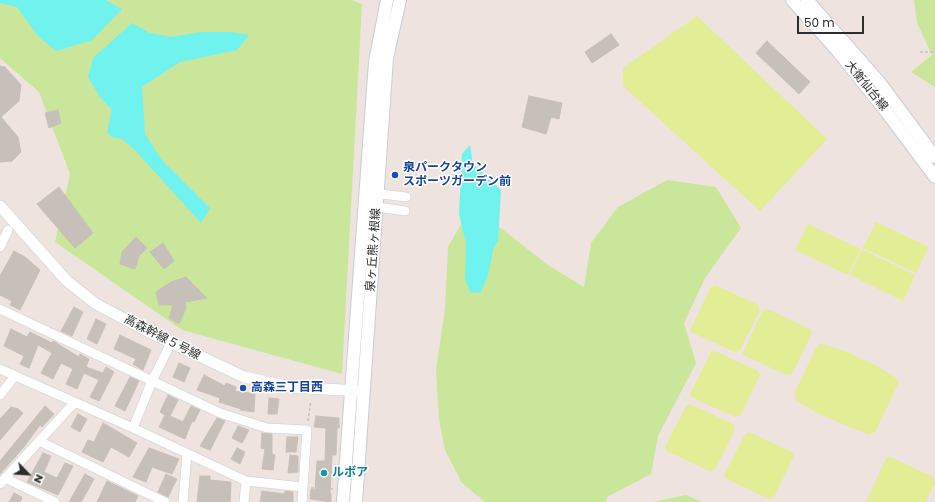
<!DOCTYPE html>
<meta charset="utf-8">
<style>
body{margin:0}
#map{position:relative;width:935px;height:502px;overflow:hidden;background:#eee3df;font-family:Poppins,sans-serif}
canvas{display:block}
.north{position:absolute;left:8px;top:454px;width:40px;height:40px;-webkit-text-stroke:3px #fff;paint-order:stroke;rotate:115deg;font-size:11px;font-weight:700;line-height:16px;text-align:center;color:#2d2d2d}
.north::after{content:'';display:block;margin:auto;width:14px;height:18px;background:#2d2d2d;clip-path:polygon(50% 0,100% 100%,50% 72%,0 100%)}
.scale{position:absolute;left:797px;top:16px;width:67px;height:18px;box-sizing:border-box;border:2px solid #2d2d2d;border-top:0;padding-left:5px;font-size:12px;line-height:14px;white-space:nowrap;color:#2d2d2d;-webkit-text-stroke:3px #fff;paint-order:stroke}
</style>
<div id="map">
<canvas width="935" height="502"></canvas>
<div class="north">N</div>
<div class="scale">50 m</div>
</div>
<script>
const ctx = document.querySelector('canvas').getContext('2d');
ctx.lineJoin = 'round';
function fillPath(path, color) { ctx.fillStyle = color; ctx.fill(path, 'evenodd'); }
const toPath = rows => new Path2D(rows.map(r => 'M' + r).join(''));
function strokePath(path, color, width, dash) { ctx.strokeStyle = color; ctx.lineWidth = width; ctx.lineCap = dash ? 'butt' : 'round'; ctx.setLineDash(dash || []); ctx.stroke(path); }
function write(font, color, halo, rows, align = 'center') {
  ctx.font = font + ' Poppins,"Noto Sans JP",sans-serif'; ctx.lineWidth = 3; ctx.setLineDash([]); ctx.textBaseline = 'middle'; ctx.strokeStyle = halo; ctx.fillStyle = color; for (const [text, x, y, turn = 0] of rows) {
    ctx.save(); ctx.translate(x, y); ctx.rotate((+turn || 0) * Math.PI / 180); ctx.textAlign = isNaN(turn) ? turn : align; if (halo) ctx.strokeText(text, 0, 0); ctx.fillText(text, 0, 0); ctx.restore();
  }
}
fillPath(toPath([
 [0,0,352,0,362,4,342,374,182,330,55,242,70,174,39,92,0,58],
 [914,0,935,0,935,87,911,72,932,55,917,23],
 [667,180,716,187,741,228,705,278,684,323,696,363,658,436,651,474,607,497,606,502,485,502,462,483,445,450,439,419,436,370,445,309,448,247,464,219,478,215,502,229,548,265,584,287,591,243,618,207],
 [686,495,702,502,653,502]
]), '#cae69b');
fillPath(toPath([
 [697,16,827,139,760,211,623,86,623,68],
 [876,222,929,247,916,273,863,248],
 [808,224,861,249,848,275,795,250],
 [862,249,915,275,903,301,850,275],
 [715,285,758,305,760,310,740,350,735,352,691,332,691,328,711,287],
 [768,309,810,329,812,333,792,374,787,375,743,355,743,352,763,310],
 [818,344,823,344,847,352,877,366,896,378,899,382,875,432,869,435,847,426,817,413,796,400,794,394],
 [715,351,758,371,760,375,740,416,735,417,691,397,690,394,711,352],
 [690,404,733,424,735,429,715,470,710,471,666,451,665,447,686,406],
 [749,432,792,452,794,456,774,497,769,499,725,478,724,475,745,434],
 [891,457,933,477,935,483,925,502,866,502,886,458]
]), '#e2ed96');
fillPath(toPath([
 [0,0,105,0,122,9,92,40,56,51,37,35,17,7,0,3],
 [132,23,150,33,172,37,201,32,231,32,249,35,237,50,180,62,142,87,145,134,161,159,210,208,201,223,134,149,122,139,112,137,107,132,112,110,100,97,88,77,93,58],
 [470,145,473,164,501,190,498,242,494,246,488,275,481,292,471,293,465,280,466,244,459,214,462,154]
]), '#70f2ef');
const building = toPath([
 [611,34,619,45,592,63,585,52,611,34],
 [767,41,810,82,799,94,756,53,767,41],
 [0,66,5,67,21,85,19,101,1,117,18,137,21,152,12,161,0,162,0,66],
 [529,96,562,103,559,119,551,117,546,134,522,127,529,96],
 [58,110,61,123,49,128,45,113,58,110],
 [59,187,93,233,75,248,37,204,59,187],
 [136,237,147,248,139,256,135,269,120,264,122,252,136,237],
 [163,243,174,261,164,269,150,252,163,243],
 [14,251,25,257,40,270,20,310,10,305,12,301,0,295,0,276,14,251],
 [186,277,207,298,185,302,186,308,179,324,169,318,173,305,159,305,156,292,171,282,186,277],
 [74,307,83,312,72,336,61,331,74,307],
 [96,319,106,324,97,344,87,339,96,319],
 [11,329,27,337,30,332,52,343,53,341,79,357,80,354,89,359,86,367,103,373,106,367,114,372,99,401,90,397,99,380,84,373,77,389,66,384,73,369,61,363,53,379,41,373,52,353,38,345,29,368,20,364,24,356,4,346,11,329],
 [120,335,151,350,143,370,133,364,136,359,114,349,120,335],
 [179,363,190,368,184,382,173,377,179,363],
 [204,375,225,386,226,383,236,387,235,391,255,394,254,412,240,410,241,409,219,402,220,398,197,390,204,375],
 [130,377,139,381,125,411,115,406,130,377],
 [168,395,178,400,170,416,183,422,191,406,200,410,194,422,192,421,185,439,159,427,165,415,160,412,168,395],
 [269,398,279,399,277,414,268,414,269,398],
 [45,406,54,414,42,427,40,425,24,447,0,474,0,461,45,406],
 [11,407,18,409,23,413,0,440,0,419,11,407],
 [78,414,87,419,80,432,71,427,78,414],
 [316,416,339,418,339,428,337,428,336,455,332,455,330,494,331,494,331,502,310,499,311,489,315,490,317,461,325,461,326,428,314,427,316,416],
 [217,418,225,421,210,450,200,446,217,418],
 [103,423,137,443,129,457,111,447,103,462,82,452,88,440,94,442,103,423],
 [238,426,249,430,242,443,232,438,238,426],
 [262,433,272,434,272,454,275,455,273,470,262,469,265,449,261,448,262,433],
 [287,437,298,437,296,452,286,452,287,437],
 [149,448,179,459,172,474,152,467,146,482,133,477,149,448],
 [237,448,245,452,240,464,231,459,237,448],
 [43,453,51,456,44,472,57,478,65,463,73,466,58,495,27,482,43,453],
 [290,455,298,456,298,472,288,473,290,455],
 [85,474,94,479,88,490,81,502,69,502,85,474],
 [166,474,177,479,168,497,158,492,166,474],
 [200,476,210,476,210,480,231,482,230,502,197,502,200,476],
 [107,481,138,496,135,502,97,502,107,481],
 [262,491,284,494,285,491,293,492,293,502,260,502,262,491],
 [14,493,22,497,20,502,9,502,14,493]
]);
fillPath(building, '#c7bfba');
strokePath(building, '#cabfb8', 1);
const minor = toPath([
 [373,193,406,197],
 [377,207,405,211],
 [0,247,8,230],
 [0,309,220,413,267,428,307,430,302,502],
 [0,369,133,428,246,481,303,487],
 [0,395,15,376],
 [133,428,152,381,171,343],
 [39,441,165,502],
 [5,478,55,502],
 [0,484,74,403],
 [183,502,187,454],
 [244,502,246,481]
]);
const tertiary = toPath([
 [0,206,67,281,96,304,151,333,244,377,291,387,359,391]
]);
const secondary = toPath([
 [792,0,836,49,888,114,935,177],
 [807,0,880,83,935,157],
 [343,502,375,62,387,0],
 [356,502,387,58,400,0]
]);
strokePath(minor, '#c7ced6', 10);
strokePath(tertiary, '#c7ced6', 12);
strokePath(secondary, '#c7ced6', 14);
strokePath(toPath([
 [920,52,935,52],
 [308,421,311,401],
 [311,488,333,489]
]), '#c4c4c4', 1.5, [3, 2]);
strokePath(minor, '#fff', 9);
strokePath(tertiary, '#fff', 11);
strokePath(secondary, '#fff', 12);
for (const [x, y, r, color] of [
 [395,175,4,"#1a4fb4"],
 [243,388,4,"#1a4fb4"],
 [324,473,4,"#0f9aa8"]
]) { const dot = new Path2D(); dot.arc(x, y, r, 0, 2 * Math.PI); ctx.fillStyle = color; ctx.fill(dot); strokePath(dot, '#fff', 1.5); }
write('12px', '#2d2d2d', '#fff', [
 ["大衡仙台線",866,86,51],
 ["泉ヶ丘熊ヶ根線",374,250,-86],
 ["高森幹線５号線",162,338,27]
]);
write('bold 12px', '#164399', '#fff', [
 ["泉パークタウン",403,168],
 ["スポーツガーデン前",403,182],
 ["高森三丁目西",251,388]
], 'left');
write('bold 12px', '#0d838f', '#fff', [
 ["ルボア",332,473]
], 'left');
</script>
